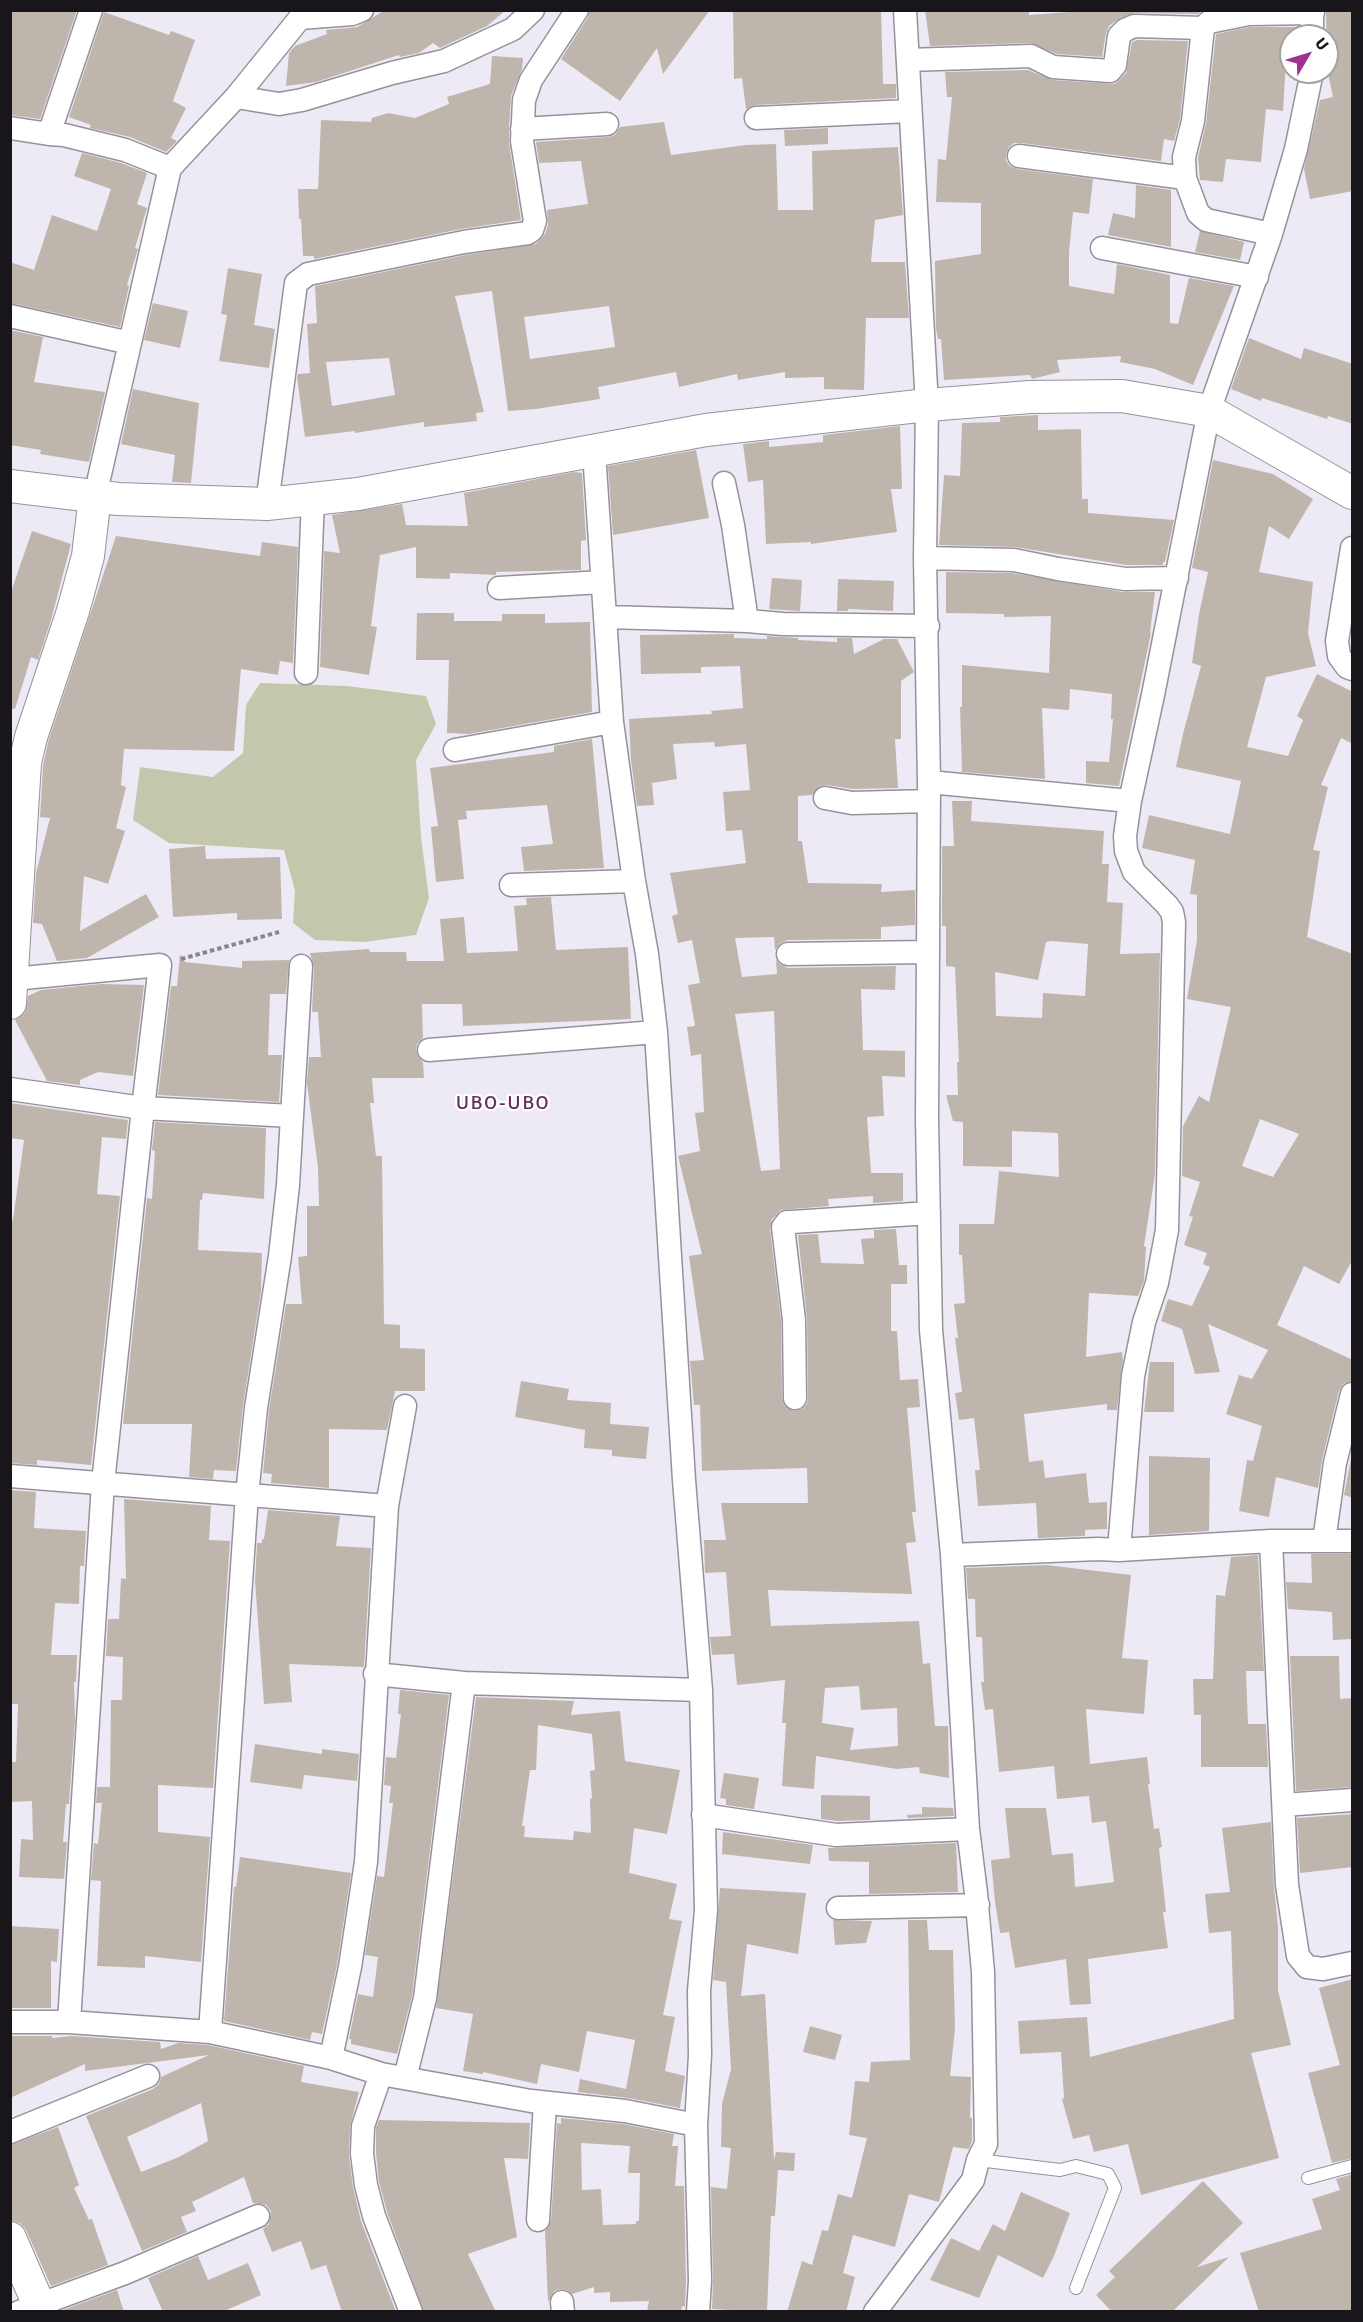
<!DOCTYPE html>
<style>
body{margin:0}
#map{position:relative;width:1363px;height:2322px;overflow:hidden;background:#eeeaf5;font-family:Signika,sans-serif}
canvas{display:block}
.frame{position:absolute;inset:0;border:12px solid #18161a;pointer-events:none}
.north{position:absolute;left:1279px;top:24px;width:60px;height:60px;box-sizing:border-box;background:#fff;border:2px solid #a3a2a3;border-radius:50%;rotate:52deg;font-size:16px;font-weight:700;line-height:24px;text-align:center;color:#18161a}
.north::after{content:'';display:block;margin:auto;width:21px;height:27px;background:#a03291;clip-path:polygon(50% 0,100% 100%,50% 72%,0 100%)}
</style>
<div id="map">
<canvas width="1363" height="2322"></canvas>
<div class="frame"></div>
<div class="north">U</div>
</div>
<script>
const ctx = document.querySelector('canvas').getContext('2d');
ctx.lineJoin = 'round';
function fillPath(path, color) { ctx.fillStyle = color; ctx.fill(path, 'evenodd'); }
const toPath = rows => new Path2D(rows.map(r => 'M' + r).join(''));
function strokePath(path, color, width, dash) { ctx.strokeStyle = color; ctx.lineWidth = width; ctx.lineCap = dash ? 'butt' : 'round'; ctx.setLineDash(dash || []); ctx.stroke(path); }
function write(font, color, halo, rows, align = 'center') {
  ctx.font = font + ' Signika,sans-serif'; ctx.lineWidth = 4.5; ctx.setLineDash([]); ctx.textBaseline = 'middle'; ctx.strokeStyle = halo; ctx.fillStyle = color; for (const [text, x, y, turn = 0] of rows) {
    ctx.save(); ctx.translate(x, y); ctx.rotate((+turn || 0) * Math.PI / 180); ctx.textAlign = isNaN(turn) ? turn : align; if (halo) ctx.strokeText(text, 0, 0); ctx.fillText(text, 0, 0); ctx.restore();
  }
}
fillPath(toPath([
 [260,683,347,686,426,696,436,724,416,760,421,837,429,898,416,935,364,942,315,940,293,923,295,891,284,850,169,843,133,820,140,767,213,777,243,753,246,705]
]), '#c5c7ad');
fillPath(toPath([
 [10,10,77,10,40,119,10,115],
 [385,10,506,10,487,26,440,48,433,43,419,53,400,57,399,55,316,82,286,86,289,53,295,46,327,34,326,30,357,27],
 [590,10,710,10,663,74,657,48,620,101,561,59,588,17],
 [733,10,881,10,883,84,896,84,896,98,755,105,746,109,742,78,734,79],
 [925,10,1029,10,1029,15,1095,10,1203,10,1198,14,1134,13,1120,18,1109,26,1106,33,1102,57,1057,54,1031,43,930,46],
 [1326,10,1353,10,1353,191,1310,199,1304,169,1320,100,1333,97,1327,69],
 [104,12,169,35,171,31,195,40,173,101,186,108,171,138,177,141,166,152,130,137,90,128,91,125,69,117],
 [1250,27,1299,27,1299,36,1291,36,1291,60,1286,60,1283,111,1266,109,1261,162,1226,159,1223,182,1200,180,1198,158,1206,123,1216,34],
 [1137,40,1188,41,1180,119,1174,141,1164,139,1161,161,1021,143,1014,143,1009,147,1006,154,1006,161,1010,166,1017,169,1093,179,1089,214,1073,212,1069,252,1069,286,1114,294,1117,264,1170,275,1170,323,1178,324,1189,278,1234,286,1193,385,1155,369,1120,362,1121,356,1057,360,1060,372,1032,379,1030,375,944,380,941,339,938,339,936,328,935,261,981,254,981,203,936,202,938,159,946,160,952,97,947,97,945,72,1028,70,1052,80,1115,84,1126,73,1132,42],
 [492,56,523,58,522,69,511,96,509,129,509,143,521,220,461,229,314,259,314,256,303,256,301,219,299,219,298,189,318,189,321,120,371,122,372,118,388,113,415,118,449,104,447,97,490,84],
 [664,122,671,155,746,145,776,144,778,210,813,210,812,151,898,147,903,215,875,220,871,262,905,262,909,318,866,318,864,390,824,389,824,377,785,378,785,372,738,380,737,374,679,387,676,372,598,387,600,399,536,409,508,411,492,291,455,296,484,412,476,413,477,421,424,427,424,422,355,433,355,431,305,437,297,377,298,374,310,373,307,324,317,323,315,286,466,255,536,244,545,234,548,225,547,210,588,204,581,161,539,163,536,142,608,137,615,135,620,127],
 [609,306,615,347,530,359,524,317],
 [389,358,395,395,332,406,326,362],
 [828,128,828,144,785,146,784,130],
 [82,153,121,163,147,173,137,204,147,208,135,248,138,249,127,285,129,286,120,327,10,303,10,262,34,270,52,215,97,231,111,189,74,176],
 [1136,185,1171,190,1171,247,1108,235,1113,213,1135,218],
 [1200,231,1244,242,1240,260,1195,252],
 [228,268,262,274,254,325,275,329,269,368,219,361,227,315,221,314],
 [153,303,188,311,180,348,144,340],
 [10,330,43,337,34,382,105,392,89,462,40,454,41,450,10,445],
 [1249,338,1301,359,1304,348,1353,364,1353,424,1328,416,1327,419,1262,398,1261,401,1231,389],
 [133,389,199,403,191,483,172,482,175,455,121,444],
 [1038,415,1038,430,1081,429,1082,499,1088,499,1088,513,1174,520,1165,562,1163,562,1163,565,1126,565,1015,547,939,545,944,475,960,476,962,423,1000,422,1000,417],
 [900,426,902,489,891,489,897,532,811,544,811,542,766,544,763,480,748,482,743,444,769,441,769,447,823,442,823,435],
 [696,450,709,518,613,535,608,466],
 [1213,460,1273,474,1313,499,1289,539,1269,526,1259,572,1313,582,1308,633,1316,666,1266,677,1247,747,1288,756,1303,720,1297,716,1317,674,1353,692,1353,744,1341,738,1321,785,1328,787,1313,850,1320,851,1307,937,1353,954,1353,1259,1339,1284,1304,1266,1277,1325,1353,1360,1353,1381,1343,1384,1339,1391,1322,1460,1318,1488,1276,1477,1269,1517,1239,1511,1247,1460,1253,1461,1262,1426,1226,1414,1239,1375,1252,1379,1268,1350,1208,1324,1220,1372,1195,1374,1182,1329,1161,1321,1168,1299,1192,1306,1210,1267,1203,1264,1207,1253,1184,1245,1193,1217,1189,1216,1200,1182,1182,1176,1183,1126,1199,1096,1209,1102,1231,1007,1187,999,1197,940,1197,895,1190,894,1195,860,1142,848,1149,815,1230,834,1241,781,1176,767,1183,734,1201,666,1192,663,1199,614,1208,572,1192,568],
 [1260,1119,1299,1134,1273,1177,1242,1166],
 [574,472,582,473,586,540,581,541,581,570,496,572,496,575,450,573,450,579,416,578,416,547,380,555,371,626,377,627,369,675,320,667,324,551,340,553,332,515,402,504,406,525,468,526,464,493],
 [32,531,71,544,51,620,38,660,31,657,15,709,10,708,10,595],
 [116,536,260,556,262,542,298,547,293,663,280,661,278,675,241,669,234,751,124,749,121,785,126,787,116,828,125,831,108,884,84,876,80,931,146,894,159,917,87,958,57,961,42,924,33,923,36,873,50,818,40,817,43,766,48,742],
 [946,572,1012,573,1123,592,1155,592,1150,633,1151,633,1119,786,1086,783,1086,761,1109,762,1113,719,1111,719,1112,694,1070,689,1069,710,1042,708,1045,779,962,772,960,707,962,707,962,665,1049,673,1051,616,1004,617,1004,614,946,613],
 [772,578,802,580,800,611,769,609],
 [838,579,894,581,893,611,848,609,848,611,837,611],
 [417,613,454,613,454,621,502,621,502,614,545,614,545,623,590,622,592,712,469,734,447,733,449,660,416,660],
 [734,634,734,638,767,639,767,636,798,638,798,640,837,642,837,638,852,638,854,654,884,639,897,639,914,672,901,681,901,739,895,739,898,788,853,789,827,785,820,786,812,795,798,796,798,841,802,841,808,883,882,884,881,892,915,890,915,925,881,927,881,939,788,940,781,943,775,950,774,937,735,938,742,977,777,974,776,960,781,965,788,968,896,966,895,990,861,989,863,1050,905,1051,905,1077,882,1076,884,1116,867,1117,871,1173,903,1173,903,1201,873,1203,873,1196,828,1199,829,1206,781,1210,772,1219,770,1229,781,1321,782,1398,784,1405,795,1411,802,1409,807,1404,808,1398,807,1319,798,1235,818,1234,821,1263,864,1264,861,1239,874,1238,874,1230,896,1229,899,1265,907,1265,907,1284,891,1284,891,1331,897,1331,900,1380,918,1379,920,1407,907,1408,916,1512,912,1512,916,1542,906,1543,912,1594,768,1590,771,1626,919,1621,923,1664,930,1663,935,1726,948,1726,949,1778,920,1773,919,1767,897,1769,816,1756,814,1789,782,1786,786,1723,782,1723,785,1680,737,1685,734,1654,712,1655,710,1637,731,1636,726,1572,705,1573,704,1540,726,1540,721,1503,808,1503,807,1468,702,1471,700,1405,694,1405,690,1361,704,1360,689,1256,702,1254,678,1156,700,1151,695,1113,704,1112,701,1054,691,1056,687,1027,695,1026,688,985,700,983,692,940,678,943,672,916,678,914,670,873,746,863,742,830,726,831,723,792,750,790,746,744,715,747,714,742,673,744,677,779,652,783,654,805,637,806,631,760,629,719,712,714,711,711,743,708,740,666,701,667,701,673,641,674,640,635],
 [774,1011,780,1169,761,1171,735,1014],
 [859,1686,861,1710,897,1708,898,1746,850,1750,854,1728,822,1723,825,1688],
 [592,739,604,868,524,871,521,847,553,844,547,805,466,811,467,819,458,820,464,879,436,882,431,827,438,826,430,768,554,752,554,746],
 [952,801,972,801,971,821,1104,831,1102,864,1109,864,1107,902,1123,903,1120,954,1160,953,1155,1174,1144,1246,1146,1247,1144,1281,1138,1296,1089,1293,1086,1357,1122,1352,1123,1360,1117,1410,1107,1410,1107,1404,1024,1414,1029,1462,1043,1460,1045,1478,1086,1473,1089,1503,1107,1502,1107,1529,1085,1530,1085,1536,1038,1538,1036,1503,978,1506,975,1470,980,1470,974,1418,959,1420,955,1393,962,1392,955,1338,958,1338,954,1304,965,1303,962,1255,959,1255,959,1224,994,1224,999,1171,1059,1177,1058,1133,1012,1131,1012,1167,963,1166,963,1122,953,1121,946,1095,958,1095,957,1062,959,1062,955,967,946,966,946,926,942,926,942,846,954,846],
 [1052,941,1088,944,1085,996,1043,993,1042,1018,996,1016,995,972,1038,980,1046,942],
 [205,846,206,859,280,857,282,919,237,920,237,913,173,917,169,849],
 [551,897,556,950,628,947,631,1019,463,1026,462,1004,422,1004,423,1038,417,1044,416,1050,418,1057,423,1062,424,1078,372,1078,374,1103,370,1103,376,1156,382,1156,384,1324,400,1325,400,1348,425,1349,425,1391,395,1391,387,1430,329,1429,329,1488,271,1483,272,1474,263,1473,269,1410,286,1304,302,1304,298,1257,307,1256,307,1206,319,1206,318,1168,307,1083,309,1057,321,1057,318,1012,312,1012,314,967,310,953,369,949,370,952,406,952,407,961,444,961,440,919,464,917,467,953,518,951,514,906,527,905,526,898],
 [180,954,185,962,242,968,242,961,289,960,286,994,270,994,268,1055,282,1055,279,1102,158,1095,171,986,177,986],
 [101,984,144,985,133,1076,98,1072,80,1080,80,1085,47,1081,15,1020,25,1012,28,996,41,990],
 [10,1103,128,1120,126,1139,102,1137,97,1194,120,1196,91,1465,37,1460,37,1465,10,1463,10,1220,13,1220,24,1140,10,1138],
 [155,1122,266,1128,264,1199,203,1193,202,1200,200,1200,198,1250,262,1253,261,1291,243,1406,236,1471,214,1470,213,1479,189,1477,192,1424,123,1424,147,1198,152,1199,155,1151,152,1150],
 [1150,1362,1174,1362,1174,1412,1144,1412],
 [521,1381,569,1389,567,1400,611,1403,610,1424,649,1427,646,1459,612,1456,612,1450,584,1448,585,1430,515,1417],
 [1353,1448,1353,1498,1344,1495],
 [1149,1456,1210,1458,1209,1531,1149,1535],
 [10,1490,36,1492,34,1528,86,1531,84,1566,80,1566,79,1604,55,1603,51,1655,77,1655,76,1682,74,1682,75,1720,69,1804,66,1804,63,1842,67,1842,64,1879,19,1877,21,1839,33,1840,32,1801,10,1802,10,1762,16,1762,18,1704,10,1704],
 [124,1499,211,1506,209,1540,230,1541,213,1788,158,1785,158,1832,210,1837,201,1962,145,1956,145,1968,97,1966,101,1881,91,1880,94,1843,98,1844,102,1803,96,1803,97,1787,110,1787,111,1700,122,1700,123,1657,106,1656,108,1619,119,1619,121,1578,126,1579],
 [268,1510,340,1516,336,1546,371,1548,364,1667,289,1664,292,1702,264,1704,255,1581,257,1543,262,1543,262,1539,264,1539],
 [1311,1554,1353,1554,1353,1639,1333,1640,1332,1612,1288,1609,1286,1582,1312,1583],
 [1258,1555,1264,1671,1246,1671,1248,1724,1266,1724,1268,1767,1201,1767,1201,1715,1194,1715,1193,1679,1213,1679,1216,1595,1225,1596,1231,1557],
 [1046,1565,1131,1575,1122,1658,1148,1660,1144,1714,1086,1709,1090,1764,1147,1757,1150,1784,1148,1784,1154,1829,1159,1828,1162,1847,1159,1848,1166,1912,1163,1912,1168,1948,1088,1959,1091,2004,1070,2005,1066,1959,1015,1968,1009,1932,1000,1933,995,1902,991,1860,1010,1858,1005,1808,1046,1808,1052,1855,1073,1853,1075,1887,1114,1882,1106,1821,1092,1823,1089,1796,1057,1799,1054,1766,999,1772,993,1709,985,1710,981,1682,984,1682,982,1637,976,1637,975,1599,968,1599,966,1568],
 [1290,1656,1339,1656,1340,1699,1353,1698,1353,1787,1296,1791],
 [400,1690,449,1695,412,1996,397,2054,351,2044,351,2039,349,2039,358,1994,373,1997,378,1957,365,1955,377,1876,384,1877,393,1803,389,1803,391,1786,384,1785,386,1757,396,1758,401,1714,398,1714],
 [476,1697,574,1701,571,1715,620,1711,625,1761,680,1770,667,1834,634,1828,629,1873,677,1884,669,1919,682,1921,663,2015,675,2017,665,2071,685,2076,680,2108,628,2098,578,2092,580,2079,626,2089,635,2040,587,2031,579,2072,541,2064,537,2084,483,2072,483,2074,463,2071,473,2014,436,2008],
 [538,1725,592,1734,595,1770,590,1771,592,1798,590,1799,591,1833,574,1831,573,1840,524,1837,525,1826,522,1826,530,1770,536,1770],
 [255,1744,322,1754,322,1749,359,1754,357,1781,304,1775,302,1789,250,1782],
 [724,1773,759,1778,754,1809,726,1805,726,1799,720,1798],
 [821,1795,870,1796,870,1820,837,1821,821,1819],
 [922,1807,953,1808,954,1816,908,1818,907,1815,922,1814],
 [1353,1814,1353,1867,1300,1873,1297,1818],
 [1271,1822,1274,1886,1278,1927,1278,1990,1291,2045,1251,2053,1279,2158,1141,2195,1128,2144,1094,2152,1089,2135,1073,2139,1062,2099,1064,2098,1061,2052,1020,2054,1018,2021,1087,2017,1090,2057,1234,2019,1231,1931,1209,1933,1205,1894,1230,1892,1222,1828],
 [723,1832,813,1845,810,1864,722,1854],
 [956,1843,958,1892,869,1894,869,1862,829,1861,828,1848],
 [240,1857,351,1873,337,1965,322,2034,312,2032,310,2040,224,2021,234,1887,236,1887],
 [720,1888,806,1893,798,1954,747,1944,741,1996,765,1994,774,2160,776,2152,795,2153,794,2171,778,2170,775,2216,771,2216,767,2312,712,2309,713,2281,711,2187,727,2189,731,2148,721,2147,722,2104,731,2069,726,1982,713,1980],
 [833,1920,872,1921,866,1943,835,1945],
 [908,1920,927,1920,929,1950,953,1950,955,2029,950,2076,971,2077,970,2118,972,2118,972,2141,969,2149,953,2147,939,2202,909,2194,895,2247,853,2235,843,2273,855,2277,846,2312,787,2312,802,2261,812,2265,822,2230,828,2231,838,2194,852,2198,867,2138,849,2135,855,2081,869,2082,871,2062,910,2060],
 [10,1926,59,1929,57,1962,51,1961,51,2008,10,2008],
 [1353,1979,1353,2158,1332,2163,1308,2073,1340,2065,1319,1988],
 [810,2026,842,2035,835,2060,803,2052],
 [10,2036,52,2036,52,2038,72,2036,160,2042,161,2049,178,2043,208,2045,304,2066,301,2082,359,2092,350,2126,349,2156,353,2187,361,2221,396,2312,342,2312,326,2265,311,2270,301,2241,272,2252,263,2229,269,2224,271,2211,266,2205,253,2203,244,2177,192,2202,196,2211,181,2217,187,2232,142,2251,86,2116,153,2089,159,2084,161,2077,209,2055,85,2071,85,2064,10,2098],
 [201,2103,208,2141,179,2157,141,2172,127,2137],
 [561,2118,623,2124,674,2134,672,2146,678,2146,675,2186,684,2186,686,2281,685,2307,682,2306,681,2312,647,2312,649,2301,610,2302,610,2292,594,2293,594,2287,572,2294,567,2290,560,2289,554,2291,548,2302,545,2231,551,2221,557,2123,561,2124],
 [581,2143,630,2146,628,2173,640,2173,639,2221,636,2221,636,2224,603,2225,601,2189,582,2190],
 [379,2120,530,2123,528,2159,504,2158,517,2237,468,2254,496,2312,424,2312,387,2212,379,2182,376,2153,376,2128],
 [58,2127,79,2185,74,2188,89,2220,92,2219,108,2265,51,2286,26,2230,20,2223,10,2220,10,2145],
 [1353,2174,1353,2312,1259,2312,1240,2253,1322,2229,1312,2199,1340,2190,1336,2179],
 [1203,2181,1243,2223,1197,2267,1229,2257,1172,2312,1112,2312,1096,2295,1115,2277,1109,2271],
 [1021,2192,1070,2213,1054,2256,1043,2278,998,2255,979,2298,930,2280,951,2238,979,2251,993,2224,1005,2231],
 [198,2256,208,2280,248,2263,261,2295,222,2312,163,2312,148,2278],
 [117,2290,124,2312,61,2312,60,2311]
]), '#beb6ac');
const lane = toPath([
 [978,2160,1060,2170,1076,2166,1108,2174,1115,2188,1076,2288],
 [1308,2178,1352,2166]
]);
const street = toPath([
 [91,10,49,134,64,135,125,150,170,168],
 [300,18,352,14,362,10],
 [1312,36,1312,10],
 [908,60,1031,56,1053,67,1110,71,1115,65,1119,36,1125,30,1134,26,1203,28],
 [236,97,279,104,302,100,392,73,444,61,513,29,533,10],
 [756,118,910,111],
 [10,128,49,134],
 [522,129,607,124],
 [1019,156,1185,178],
 [1271,234,1206,220,1198,213,1185,178,1184,157,1193,121,1203,28,1209,22,1249,14,1313,13],
 [1102,248,1257,277],
 [10,316,130,343],
 [594,452,612,722,634,881,647,954,656,1032,684,1480,701,1690,706,1910,699,1991,700,2055,696,2125,700,2281,698,2312],
 [724,483,733,525,747,621],
 [95,496,170,168,236,97,300,18,302,10],
 [267,504,296,283,308,274,464,242,528,233,532,230,535,221,522,141,524,100,531,80,577,10],
 [1352,548,1337,641,1339,656,1347,667,1352,669],
 [925,558,1014,560,1058,569,1125,579,1177,578],
 [499,588,602,582],
 [606,617,747,621,783,624,928,626],
 [306,673,313,499],
 [455,750,612,722],
 [929,782,1130,801],
 [825,798,852,803,929,801],
 [511,885,634,881],
 [788,954,928,952],
 [13,979,160,965,143,1108,292,1116,288,1185,280,1256,256,1408,247,1495,210,2032],
 [429,1050,656,1032],
 [10,1089,143,1108,103,1483,69,2022],
 [292,1116,301,966],
 [795,1398,794,1320,783,1227,787,1222,792,1222,929,1213],
 [10,1476,387,1506,366,1862,350,1967,331,2058,210,2032,69,2022,10,2022],
 [387,1506,405,1406],
 [1271,1541,1287,1885,1298,1956,1307,1967,1323,1969,1352,1963],
 [1324,1541,1335,1463,1352,1394],
 [1119,1550,1271,1541,1352,1541],
 [952,1555,1098,1549,1119,1550,1133,1376,1144,1322,1157,1283,1167,1230,1174,922,1172,912,1167,905,1134,872,1126,851,1125,836,1130,801,1153,695,1209,411,1271,234,1296,149,1312,72],
 [375,1674,464,1683,701,1690],
 [1284,1805,1352,1800],
 [703,1815,836,1835,968,1829],
 [838,1908,978,1905],
 [331,2058,381,2074,363,2126,362,2154,366,2185,374,2216,411,2312],
 [381,2074,531,2101,625,2111,696,2125],
 [405,2078,425,1998,464,1683],
 [10,2132,148,2076],
 [538,2220,545,2103],
 [562,2302,563,2312],
 [19,2312,125,2273,258,2216],
 [875,2312,973,2180,978,2160,986,2144,983,1972,976,1893,968,1829,952,1555,931,1330,927,1119,929,782,925,558,927,405,905,10]
]);
const secondary = toPath([
 [10,486,118,499,267,504,358,494,706,430,927,405,1030,397,1122,396,1209,411,1352,493],
 [10,1003,25,763,31,737,73,611,88,556,95,496],
 [10,2238,42,2312]
]);
strokePath(lane, '#96919c', 14);
strokePath(street, '#96919c', 25);
strokePath(secondary, '#96919c', 34);
strokePath(toPath([
 [181,959,279,932]
]), '#88858c', 4, [4.5, 3]);
strokePath(lane, '#fff', 12);
strokePath(street, '#fff', 22);
strokePath(secondary, '#fff', 32);
ctx.letterSpacing = '1.5px';
write('20px', '#66305d', '#fff', [
 ["UBO-UBO",503,1104]
]);
ctx.letterSpacing = '0px';
</script>
